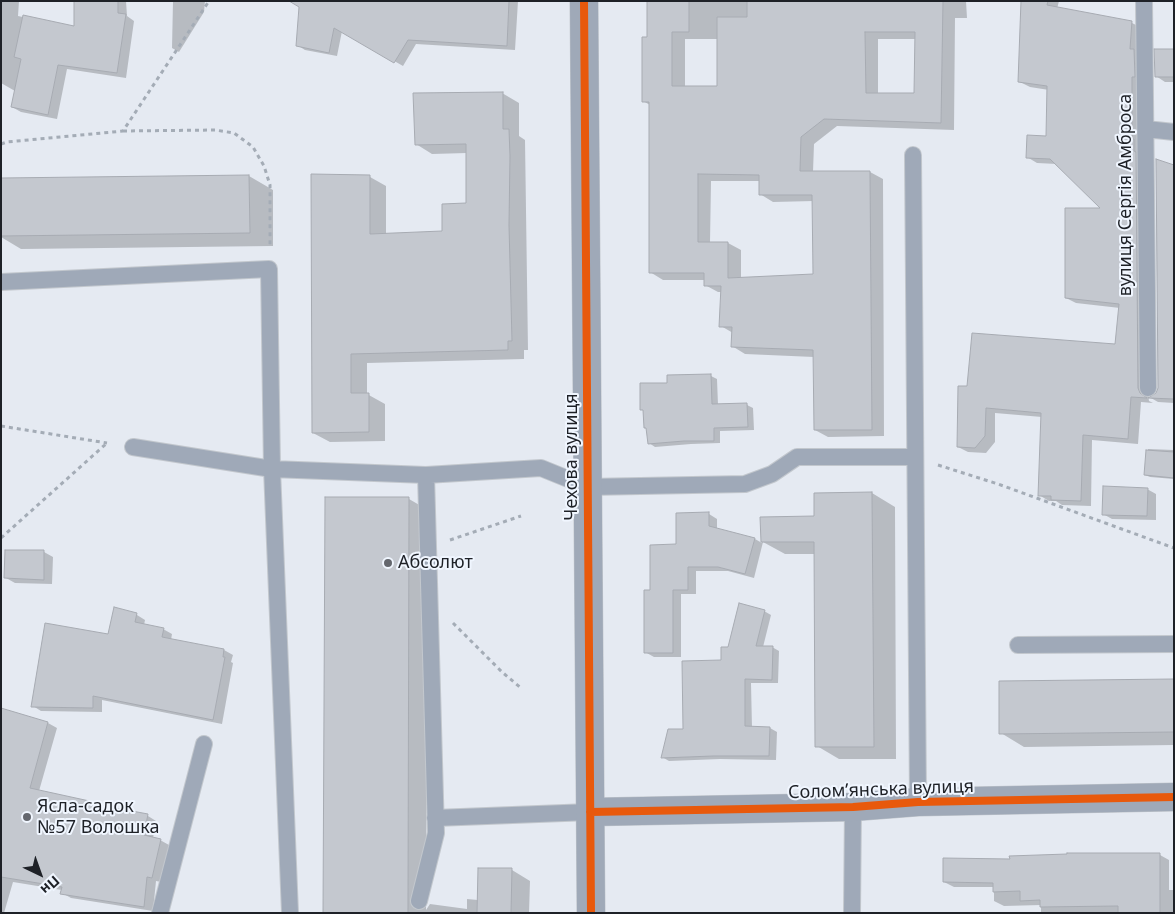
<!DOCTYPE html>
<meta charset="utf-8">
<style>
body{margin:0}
#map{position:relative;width:1175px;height:914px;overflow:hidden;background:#e5eaf2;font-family:"Noto Sans",sans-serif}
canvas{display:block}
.frame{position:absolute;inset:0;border:2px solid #1e2127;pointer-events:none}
.north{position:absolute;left:15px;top:849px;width:50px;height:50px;-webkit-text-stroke:4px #f0f6ff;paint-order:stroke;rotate:138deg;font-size:14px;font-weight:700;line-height:20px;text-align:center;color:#1e2127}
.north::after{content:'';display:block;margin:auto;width:18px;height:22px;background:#1e2127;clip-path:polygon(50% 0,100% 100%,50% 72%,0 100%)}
</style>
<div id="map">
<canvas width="1175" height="914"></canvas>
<div class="frame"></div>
<div class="north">Пн</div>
</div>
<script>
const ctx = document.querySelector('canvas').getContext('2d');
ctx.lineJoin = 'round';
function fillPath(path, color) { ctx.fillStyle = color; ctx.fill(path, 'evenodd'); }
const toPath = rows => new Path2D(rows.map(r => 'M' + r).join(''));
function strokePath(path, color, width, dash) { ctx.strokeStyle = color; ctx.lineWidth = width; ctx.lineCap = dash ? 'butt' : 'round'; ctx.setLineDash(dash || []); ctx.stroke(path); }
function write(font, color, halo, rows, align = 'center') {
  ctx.font = font + ' "Noto Sans",sans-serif'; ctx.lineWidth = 4; ctx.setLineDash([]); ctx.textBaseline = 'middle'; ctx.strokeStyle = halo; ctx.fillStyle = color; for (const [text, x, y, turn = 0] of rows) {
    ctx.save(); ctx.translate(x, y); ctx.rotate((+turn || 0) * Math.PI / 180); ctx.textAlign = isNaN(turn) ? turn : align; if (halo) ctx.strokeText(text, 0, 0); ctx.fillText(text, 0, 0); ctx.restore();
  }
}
fillPath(toPath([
 [1,1,19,1,18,16,75,28,75,1,126,1,127,16,134,21,126,78,67,69,57,119,21,112,12,107,15,91,1,83],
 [173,1,205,1,204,12,179,52,172,48],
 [301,1,518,1,515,50,416,44,403,66,342,31,337,56,305,50,297,45],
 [648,1,966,1,967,18,955,18,954,130,837,126,814,144,813,172,870,172,883,179,884,436,828,437,815,430,814,357,745,354,732,346,733,333,721,326,722,292,718,292,705,285,705,280,663,280,650,272,650,105,643,101,648,38],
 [685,39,718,39,719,88,685,87],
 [878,39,916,39,915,95,878,94],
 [711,181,760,181,760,194,773,202,814,201,814,275,741,278,741,250,728,243,710,243],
 [1022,1,1059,1,1057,9,1132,23,1142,28,1148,395,1149,401,1153,403,1141,402,1138,444,1092,440,1091,506,1062,505,1056,501,1049,501,1039,495,1042,417,995,413,995,442,986,453,968,452,958,447,969,388,1116,346,1120,308,1076,303,1066,298,1103,210,1057,164,1037,163,1027,157,1047,137,1049,90,1030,87,1020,82],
 [1174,50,1174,82,1165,82,1156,76],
 [502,93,519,103,519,136,525,140,528,350,524,350,524,359,367,363,367,394,385,404,385,441,330,442,313,433,370,177,386,186,386,234,444,232,467,204,467,153,432,154,416,144],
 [1174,167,1174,403,1158,402,1151,398,1157,394,1159,388],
 [249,176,273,190,273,246,21,249,1,237,1,179],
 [711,376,717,379,718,405,747,405,753,408,754,430,720,431,720,443,691,444,655,447,649,443,648,429,645,428,668,384],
 [1148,449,1174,450,1174,479,1150,477,1145,475],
 [1147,489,1156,494,1156,520,1112,519,1103,514],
 [872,493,895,507,896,759,839,759,817,746,816,554,785,554,763,542,754,578,728,571,696,571,696,594,681,594,681,657,654,657,645,652,651,591,678,546,709,514,717,519,717,529,755,539,762,543,761,518,815,517,815,494],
 [409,499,428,510,426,910,430,904,467,909,467,899,478,900,512,870,530,881,529,913,324,913],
 [7,551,44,552,53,557,52,584,15,583,6,578],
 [115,609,137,615,145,620,144,625,163,629,172,634,171,640,224,650,233,655,231,662,233,663,222,724,102,700,102,712,41,711,33,706,109,635],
 [764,611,771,615,763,647,772,647,779,651,778,683,751,683,752,728,770,728,777,732,776,760,720,759,669,761,662,757,684,730,729,648],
 [1174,681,1174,745,1024,747,1001,733],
 [1,710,48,723,57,728,39,791,94,803,98,806,148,816,156,821,153,838,160,840,169,845,161,882,156,881,153,911,71,898,62,893,62,890,13,882,4,913,1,913],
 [1160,855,1169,860,1169,890,1174,890,1174,913,1041,913,1041,905,1004,906,994,901,994,887,954,887,944,882,1011,860]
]), '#0003');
const building = toPath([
 [74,1,118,1,118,13,126,14,117,73,58,65,48,115,11,107,21,59,14,57,23,15,74,26,74,1],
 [289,1,509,1,507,46,408,40,394,63,334,28,329,53,296,46,299,7,289,1],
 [647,1,689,1,689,32,672,32,672,86,717,86,717,17,747,17,747,1,943,1,941,123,824,119,801,137,800,171,870,171,872,430,814,430,813,350,731,347,732,327,719,327,721,286,704,286,704,273,649,273,649,102,642,102,642,37,647,37,647,1],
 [865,32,915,32,914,93,866,93,865,32],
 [698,174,759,175,759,195,812,195,813,274,728,278,728,242,698,242,698,174],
 [1021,1,1048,1,1047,5,1132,21,1130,49,1134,49,1135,77,1132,77,1132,139,1134,139,1134,151,1136,152,1138,388,1140,393,1147,398,1131,397,1128,439,1083,435,1081,501,1051,500,1051,496,1038,496,1041,413,986,408,985,436,975,448,957,447,958,386,967,386,972,333,1115,344,1119,304,1065,298,1065,208,1100,208,1050,159,1026,158,1027,135,1046,136,1047,86,1018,82,1021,1],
 [1154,49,1174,49,1174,77,1155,77,1154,49],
 [503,92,503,129,509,129,510,156,509,225,512,341,508,341,508,350,351,354,351,393,369,393,369,432,312,433,311,174,370,175,370,234,442,231,442,204,466,203,466,144,415,145,413,93,503,92],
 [1156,159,1174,165,1174,399,1148,398,1156,393,1158,388,1156,159],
 [249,175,250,233,1,236,1,178,249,175],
 [711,374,712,404,747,403,748,427,714,428,714,441,684,441,648,444,646,428,644,428,643,410,640,410,640,383,667,383,667,375,711,374],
 [1146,450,1174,452,1174,478,1144,475,1146,450],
 [1103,486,1148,488,1147,516,1102,515,1103,486],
 [872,492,874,747,815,747,814,542,761,542,760,517,814,516,814,493,872,492],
 [325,497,409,497,408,913,323,913,325,497],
 [709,512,709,526,755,538,745,574,718,567,688,567,688,590,673,590,673,653,644,653,644,590,650,590,650,545,676,544,676,513,709,512],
 [5,550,44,550,44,580,4,578,5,550],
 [739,603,765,610,756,646,773,646,772,680,745,679,745,726,770,727,769,756,713,756,661,758,668,729,683,729,682,661,721,660,721,647,728,647,739,603],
 [114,607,137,613,135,622,164,628,162,637,224,649,223,657,225,657,213,720,93,696,93,708,31,707,45,623,108,634,114,607],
 [1174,679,1174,732,999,734,999,681,1174,679],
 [1,708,48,722,30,788,94,802,94,804,148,814,144,835,161,839,152,878,147,877,144,907,60,894,62,887,1,877,1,708],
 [1067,853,1160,853,1160,913,1118,913,1118,906,1040,907,1040,900,1020,901,1020,891,993,892,993,883,943,882,943,858,1010,859,1009,856,1067,854,1067,853],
 [478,868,512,868,511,913,477,913,478,868]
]);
fillPath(building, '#c4c8cf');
strokePath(building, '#a7abb2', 1);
const service = toPath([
 [1144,1,1148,388],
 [1146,129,1174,132],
 [913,155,918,802],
 [1,282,269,269,272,469,426,475,541,468,588,487,745,484,772,474,797,457,914,457],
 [133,447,272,469,290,913],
 [1018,645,1174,644],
 [435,818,590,812],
 [419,901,436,833,426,475],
 [160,913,204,744],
 [852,913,853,807]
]);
const minor = toPath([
 [584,1,591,913],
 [590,812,853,807,918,802,1174,797]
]);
strokePath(service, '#c2c7cd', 18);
strokePath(minor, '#c2c7cd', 29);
strokePath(toPath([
 [123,131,215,130,234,133,253,147,264,166,270,185,270,246],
 [1,144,7,142,123,131,209,1],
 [1,426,107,443],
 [938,465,998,484,1174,548],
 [1,538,107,443],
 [450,540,521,516],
 [453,623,502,672,521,688]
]), '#a4acb6', 3, [4, 4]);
strokePath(service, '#9fa9b8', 16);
strokePath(minor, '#9fa9b8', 28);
strokePath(toPath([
 [584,1,591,913],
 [590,812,853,807,918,802,1174,797]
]), '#e8590c', 8);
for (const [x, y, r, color] of [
 [388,563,5,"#64676e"],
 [27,817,5,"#64676e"]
]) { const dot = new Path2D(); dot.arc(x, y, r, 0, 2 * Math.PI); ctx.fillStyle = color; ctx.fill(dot); strokePath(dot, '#f0f6ff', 2); }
write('18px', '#1e2127', '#f0f6ff', [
 ["вулиця Сергія Амброса",1126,195,-90],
 ["Чехова вулиця",572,457,-90],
 ["Соломʼянська вулиця",881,790,-2]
]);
write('18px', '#1e2127', '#f0f6ff', [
 ["Абсолют",398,563],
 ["Ясла-садок",37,807],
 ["№57 Волошка",37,828]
], 'left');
</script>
